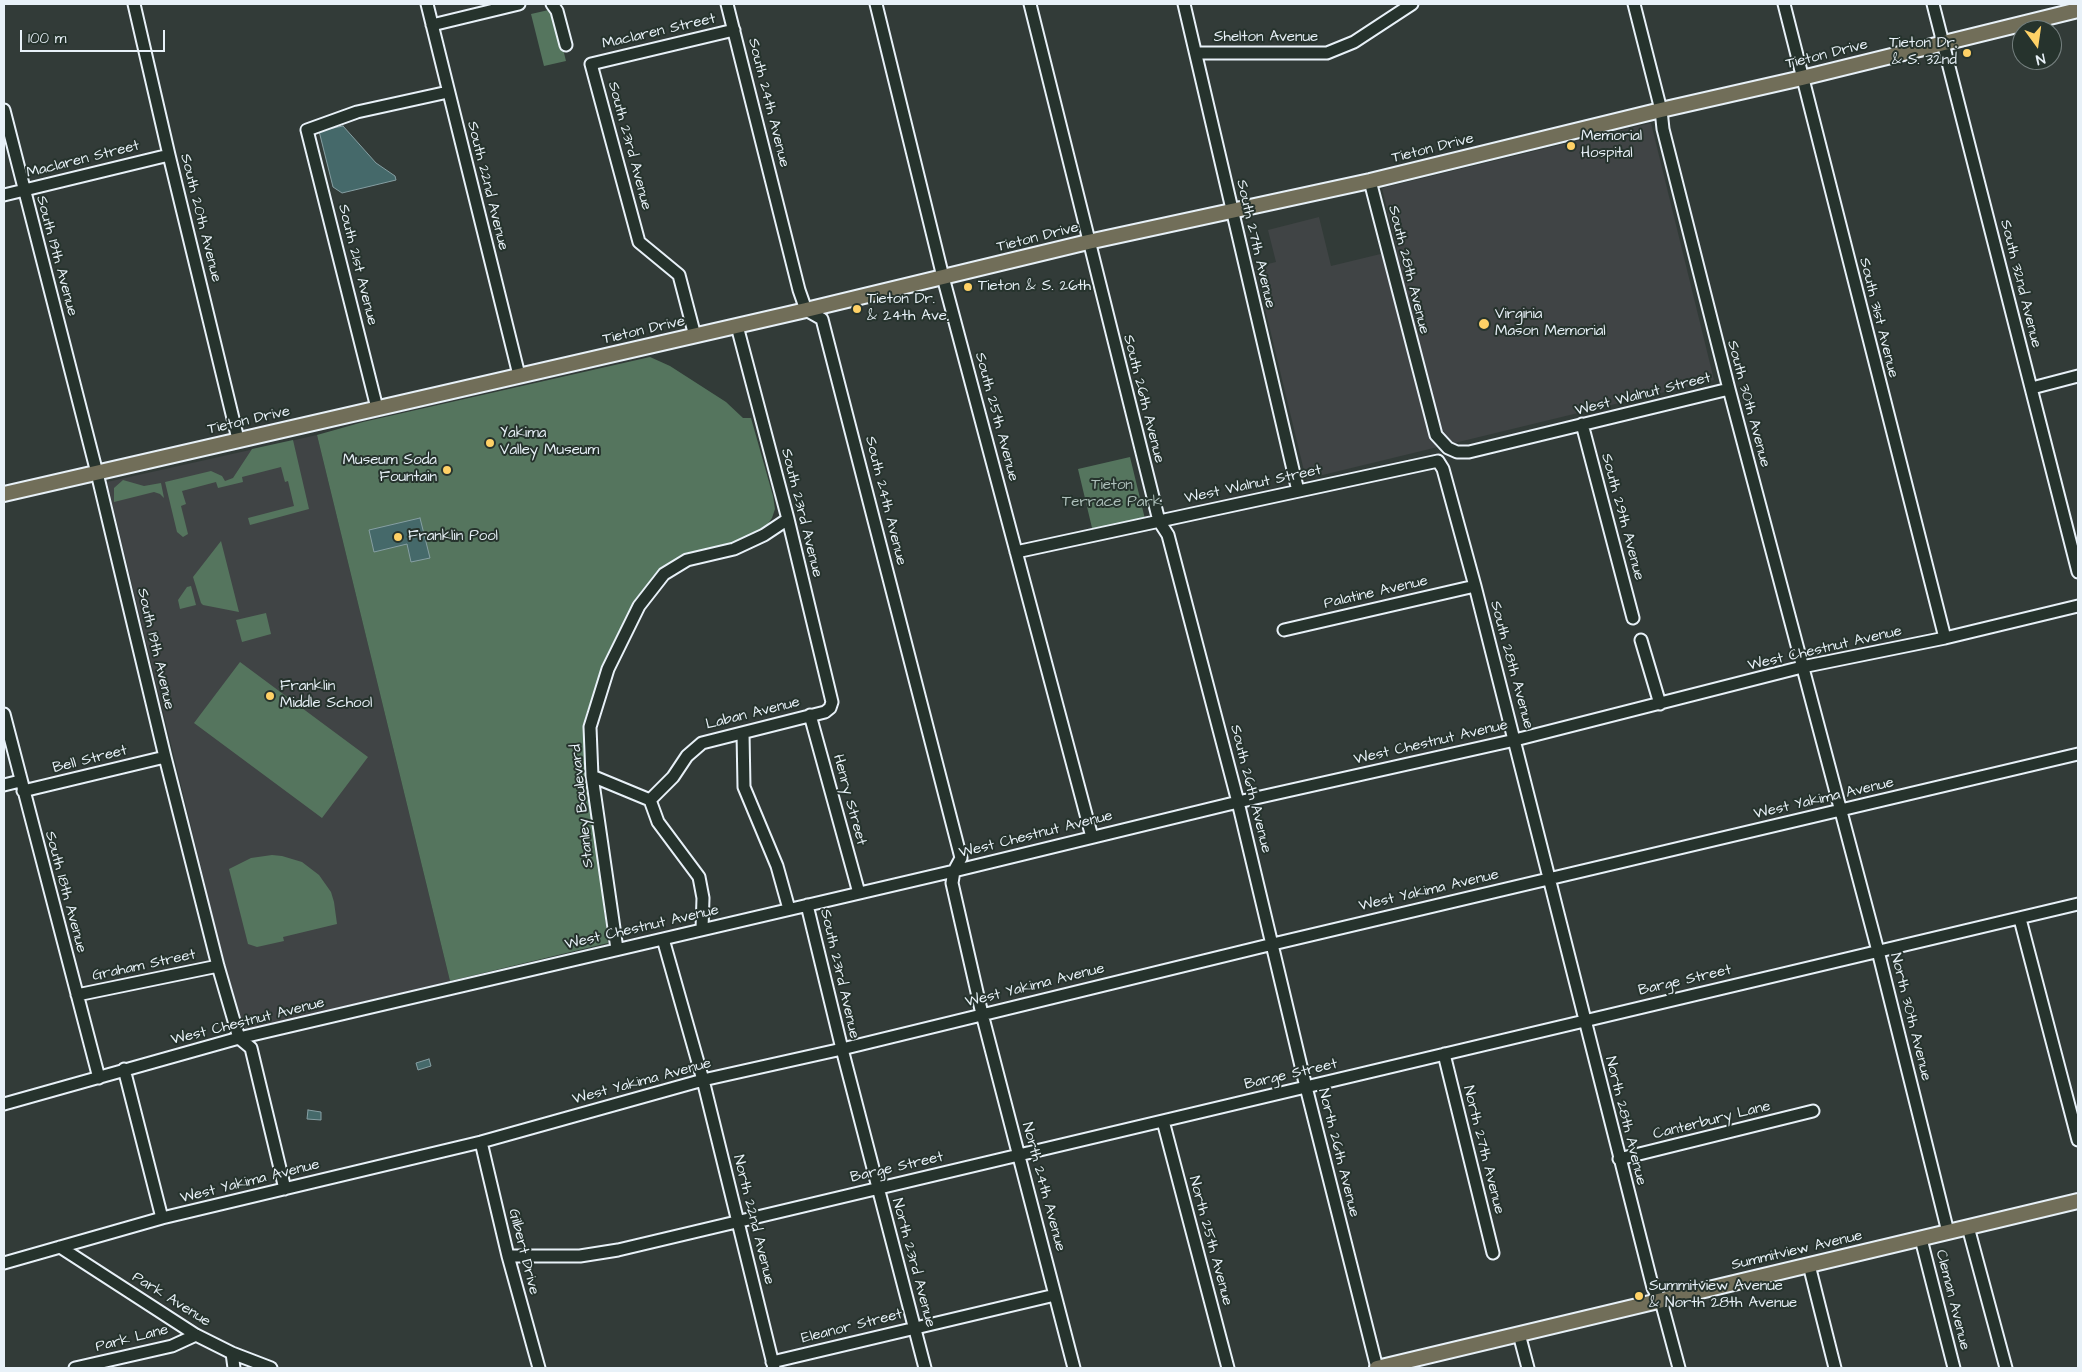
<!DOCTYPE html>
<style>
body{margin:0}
#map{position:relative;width:2082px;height:1372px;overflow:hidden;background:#323b38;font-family:"Architects Daughter",sans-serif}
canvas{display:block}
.frame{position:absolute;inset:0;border:5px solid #e8f1f8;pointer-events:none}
.north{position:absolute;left:2012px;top:20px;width:50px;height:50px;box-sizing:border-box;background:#26332d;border:1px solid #747f7e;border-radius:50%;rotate:166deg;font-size:14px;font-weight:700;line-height:20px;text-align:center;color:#e8f1f8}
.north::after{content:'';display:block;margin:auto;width:18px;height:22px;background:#ffd166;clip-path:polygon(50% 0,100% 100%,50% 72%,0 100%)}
.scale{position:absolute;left:20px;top:30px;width:145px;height:22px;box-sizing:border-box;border:2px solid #e8f1f8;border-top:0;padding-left:6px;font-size:15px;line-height:18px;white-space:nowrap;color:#e8f1f8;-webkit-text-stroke:4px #26332d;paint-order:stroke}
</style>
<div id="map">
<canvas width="2082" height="1372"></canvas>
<div class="frame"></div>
<div class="north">N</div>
<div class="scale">100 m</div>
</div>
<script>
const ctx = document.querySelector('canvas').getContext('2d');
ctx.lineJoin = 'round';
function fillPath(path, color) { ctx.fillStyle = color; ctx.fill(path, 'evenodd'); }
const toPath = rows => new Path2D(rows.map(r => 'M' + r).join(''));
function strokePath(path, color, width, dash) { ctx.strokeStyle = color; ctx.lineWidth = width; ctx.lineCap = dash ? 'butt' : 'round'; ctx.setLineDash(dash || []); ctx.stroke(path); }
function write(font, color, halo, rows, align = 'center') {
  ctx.font = font + ' "Architects Daughter",sans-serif'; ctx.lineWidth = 4; ctx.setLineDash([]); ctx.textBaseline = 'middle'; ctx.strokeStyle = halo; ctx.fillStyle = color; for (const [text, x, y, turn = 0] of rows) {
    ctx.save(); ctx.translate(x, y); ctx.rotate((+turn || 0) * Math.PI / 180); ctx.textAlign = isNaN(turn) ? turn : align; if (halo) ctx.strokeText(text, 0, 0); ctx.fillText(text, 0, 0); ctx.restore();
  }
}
fillPath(toPath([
 [1651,123,1714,380,1306,479,1255,267,1276,262,1268,230,1319,217,1331,266,1397,250,1382,188],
 [317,435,450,981,241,1031,107,482]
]), '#404445');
fillPath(toPath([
 [553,9,566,61,544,66,531,14],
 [650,357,670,366,726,402,743,418,751,418,773,496,775,509,772,518,765,528,740,542,660,573,636,598,588,709,585,719,585,746,608,943,450,981,317,435,363,422],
 [293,440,309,509,250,525,248,518,294,506,288,481,285,482,281,467,242,477,243,482,218,488,216,482,182,491,186,504,181,506,188,534,183,537,177,532,165,482,211,471,222,476,225,481,233,478,252,449],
 [1130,457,1145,519,1093,532,1078,469],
 [123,480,144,486,161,483,164,498,160,494,154,492,114,502,114,488],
 [221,541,239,612,203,605,201,603,193,577],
 [191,586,196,605,180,609,178,600,187,587],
 [266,613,271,634,242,642,236,620],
 [240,662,368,757,322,818,194,723],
 [272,855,282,856,302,862,319,875,331,892,334,902,337,924,283,937,284,941,257,947,248,944,229,869,251,858]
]), '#55755e');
const water = toPath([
 [343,126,376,163,395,176,396,180,342,193,333,187,319,131,343,126],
 [420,518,430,558,411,562,407,544,374,552,369,530,420,518],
 [429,1059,431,1066,418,1070,416,1063,429,1059],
 [308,1110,321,1112,321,1120,307,1119,308,1110]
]);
fillPath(water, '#45696a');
strokePath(water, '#869fa3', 1);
const minor = toPath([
 [134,4,169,155,238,439],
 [427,4,519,375],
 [552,4,557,11,566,45],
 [727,4,799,290,806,310,822,319,961,858,954,871,952,883,982,1014,1074,1368],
 [876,4,943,277,1092,837],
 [1030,4,1159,521,1168,535,1238,802,1306,1087,1377,1368],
 [1184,4,1298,491],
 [1634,4,1661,110,1663,129,1729,389,1878,951,1948,1232],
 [1784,4,1945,638],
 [1933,4,2078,572],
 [432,25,519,4],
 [1196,53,1327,53,1354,42,1412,4],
 [4,110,97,473,165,757,218,966,239,1038,251,1048,285,1189],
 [1370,181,1436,435,1448,448,1457,452,1469,452,1729,389],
 [4,195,169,155],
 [695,336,679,275,639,242,591,64,734,30],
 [2032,388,2078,376],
 [377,408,307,130,357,112,448,92],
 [1582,424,1633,618],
 [1016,552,1438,461,1443,469,1475,586,1653,1288,1661,1301,1679,1368],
 [1284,630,1475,586],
 [1641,640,1660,704],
 [4,714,99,1078],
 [810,715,859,893],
 [743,733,744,787,777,866,789,909],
 [592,776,650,800,673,777,687,756,702,743,825,712,830,708,832,702,788,519,737,326],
 [4,785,20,781],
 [23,791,165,757],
 [650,800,658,822,699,877,703,898,702,929],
 [807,905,842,1049,925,1368],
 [2020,919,2078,1140],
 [663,939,703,1080,774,1368],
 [617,949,592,776,590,727,608,669,639,606,664,574,687,560,734,549,764,535,788,519],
 [77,995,218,966],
 [1444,1054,1493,1253],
 [124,1069,162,1218],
 [4,1104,239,1038,954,871,1238,802,1515,740,1802,667,1945,638,2078,606],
 [1163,1121,1228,1368],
 [481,1142,508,1256,539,1368],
 [1619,1159,1813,1111],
 [1968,1227,2006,1368],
 [1921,1239,1954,1368],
 [60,1247,196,1335,232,1353,271,1368],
 [508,1256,580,1256,618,1250,2078,904],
 [4,1263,162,1218,481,1142,703,1080,842,1049,1273,944,2078,754],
 [1809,1265,1835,1368],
 [1519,1334,1528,1368],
 [232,1353,234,1368],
 [772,1362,1055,1295],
 [75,1368,172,1346,196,1335]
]);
const major = toPath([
 [4,494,806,310,1088,242,1370,181,1661,110,1802,78,2078,10],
 [1377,1368,2078,1201]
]);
strokePath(minor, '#e8f1f8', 15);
strokePath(major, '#e8f1f8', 18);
strokePath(minor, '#26332d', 11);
strokePath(major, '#716e59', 14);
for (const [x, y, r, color] of [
 [1967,53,5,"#ffd166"],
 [1571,146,5,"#ffd166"],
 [968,287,5,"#ffd166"],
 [857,309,5,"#ffd166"],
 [1484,324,6,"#ffd166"],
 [490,443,5,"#ffd166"],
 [447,470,5,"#ffd166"],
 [398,537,5,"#ffd166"],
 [270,696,5,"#ffd166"],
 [1639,1296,5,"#ffd166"]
]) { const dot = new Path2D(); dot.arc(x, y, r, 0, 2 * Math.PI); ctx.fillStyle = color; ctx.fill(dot); strokePath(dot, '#26332d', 2); }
write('15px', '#e8f1f8', '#26332d', [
 ["Maclaren Street",659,32,-13],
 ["Shelton Avenue",1266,38],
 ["Tieton Drive",1827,55,-14],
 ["South 24th Avenue",768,103,76],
 ["South 23rd Avenue",629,146,75],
 ["Tieton Drive",1433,149,-14],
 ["Maclaren Street",83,160,-14],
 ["South 22nd Avenue",487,186,76],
 ["South 20th Avenue",200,218,76],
 ["Tieton Drive",1038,238,-14],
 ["South 27th Avenue",1255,244,77],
 ["South 19th Avenue",56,256,75],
 ["South 21st Avenue",357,265,76],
 ["South 28th Avenue",1408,270,76],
 ["South 32nd Avenue",2020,284,76],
 ["South 31st Avenue",1878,318,76],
 ["Tieton Drive",644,331,-13],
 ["West Walnut Street",1643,395,-14],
 ["South 26th Avenue",1143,399,76],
 ["South 30th Avenue",1748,404,75],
 ["South 25th Avenue",996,417,75],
 ["Tieton Drive",249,421,-13],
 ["West Walnut Street",1253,485,-12],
 ["South 24th Avenue",885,501,76],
 ["South 23rd Avenue",801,513,76],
 ["South 29th Avenue",1622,517,75],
 ["Palatine Avenue",1376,593,-13],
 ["South 19th Avenue",155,649,77],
 ["West Chestnut Avenue",1825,649,-13],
 ["South 28th Avenue",1511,665,75],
 ["Laban Avenue",753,714,-14],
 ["West Chestnut Avenue",1431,743,-13],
 ["Bell Street",90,760,-14],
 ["South 26th Avenue",1250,789,76],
 ["West Yakima Avenue",1824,799,-13],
 ["Henry Street",849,800,75],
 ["Stanley Boulevard",583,806,-96],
 ["West Chestnut Avenue",1036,835,-14],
 ["West Yakima Avenue",1429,891,-13],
 ["South 18th Avenue",65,892,75],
 ["West Chestnut Avenue",642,928,-13],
 ["Graham Street",144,966,-12],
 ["South 23rd Avenue",839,974,77],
 ["Barge Street",1685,981,-13],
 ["West Yakima Avenue",1035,986,-14],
 ["North 30th Avenue",1910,1017,76],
 ["West Chestnut Avenue",248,1022,-14],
 ["Barge Street",1291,1075,-13],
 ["West Yakima Avenue",642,1082,-15],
 ["North 28th Avenue",1625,1121,76],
 ["Canterbury Lane",1712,1121,-14],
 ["North 27th Avenue",1483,1150,76],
 ["North 26th Avenue",1338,1153,76],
 ["Barge Street",897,1168,-13],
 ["West Yakima Avenue",250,1182,-14],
 ["North 24th Avenue",1043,1187,75],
 ["North 22nd Avenue",753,1220,76],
 ["North 25th Avenue",1210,1241,75],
 ["Summitview Avenue",1797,1251,-13],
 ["Gilbert Drive",523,1252,76],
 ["North 23rd Avenue",913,1263,75],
 ["Park Avenue",171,1300,32],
 ["Cleman Avenue",1952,1300,76],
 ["Eleanor Street",852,1327,-14],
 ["Park Lane",132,1339,-14]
]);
write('15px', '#e8f1f8', '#26332d', [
 ["Tieton Dr.",1957,44,"right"],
 ["& S. 32nd",1957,61,"right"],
 ["Memorial",1581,137],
 ["Hospital",1581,154],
 ["Tieton & S. 26th",978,287],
 ["Tieton Dr.",867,300],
 ["& 24th Ave.",867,317],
 ["Virginia",1495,315],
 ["Mason Memorial",1495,332],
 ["Yakima",500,434],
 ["Valley Museum",500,451],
 ["Museum Soda",437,461,"right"],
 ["Fountain",437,478,"right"],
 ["Franklin Pool",408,537],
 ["Franklin",280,687],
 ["Middle School",280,704],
 ["Summitview Avenue",1649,1287],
 ["& North 28th Avenue",1649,1304]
], 'left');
write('15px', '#adbfba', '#26332d', [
 ["Tieton",1112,486],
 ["Terrace Park",1112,503]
]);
</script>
